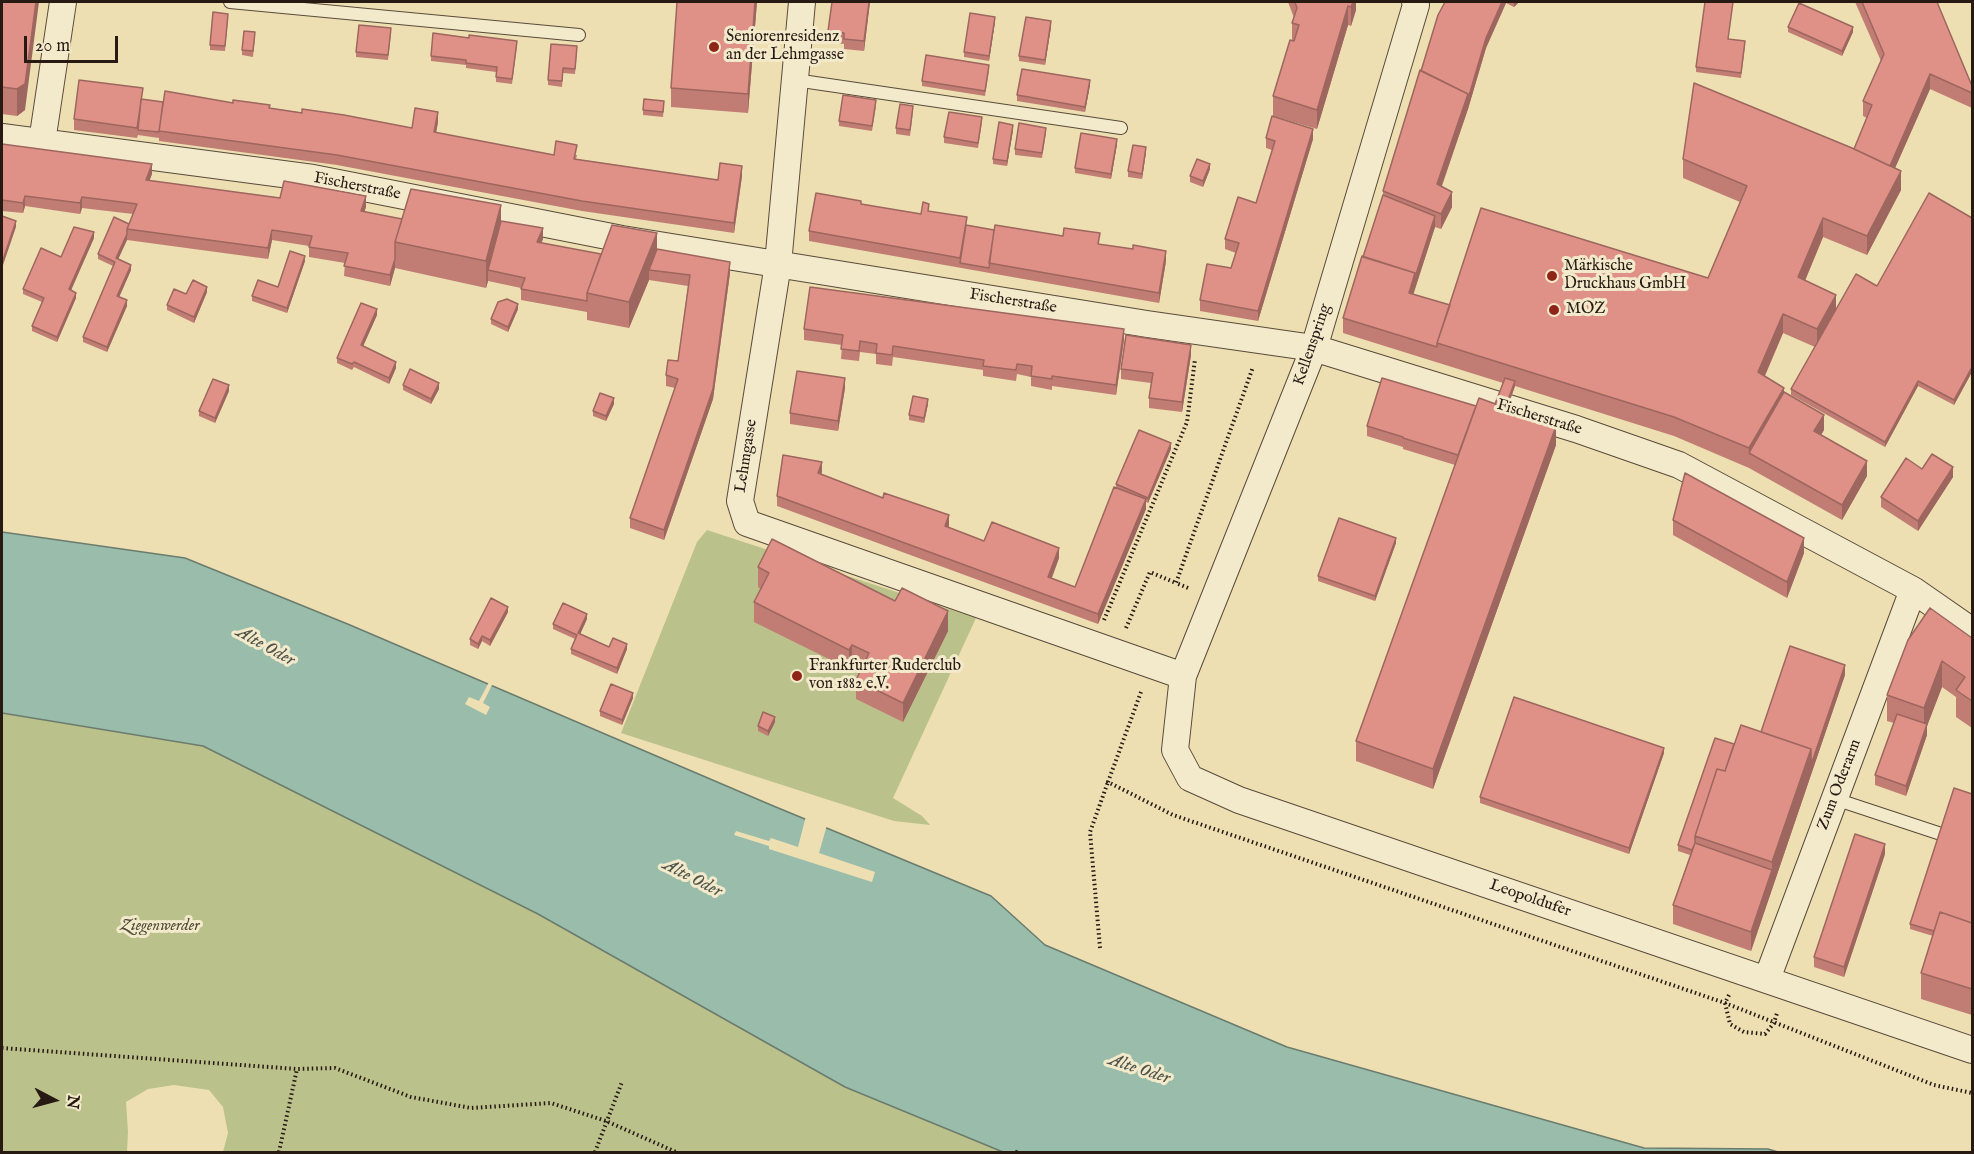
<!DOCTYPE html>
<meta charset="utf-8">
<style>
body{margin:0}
#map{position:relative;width:1974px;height:1154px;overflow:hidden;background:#eddfb1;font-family:"IM FELL English",serif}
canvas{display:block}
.frame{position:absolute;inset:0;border:3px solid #271a13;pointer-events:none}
.north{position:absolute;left:24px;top:1070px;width:60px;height:60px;-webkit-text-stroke:4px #f3eacc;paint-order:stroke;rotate:96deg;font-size:16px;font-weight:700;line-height:24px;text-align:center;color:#271a13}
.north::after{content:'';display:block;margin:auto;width:21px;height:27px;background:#271a13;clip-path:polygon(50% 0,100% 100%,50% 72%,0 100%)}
.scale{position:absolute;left:24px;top:36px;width:94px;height:27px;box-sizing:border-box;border:3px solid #271a13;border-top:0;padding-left:8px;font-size:18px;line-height:21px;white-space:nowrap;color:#271a13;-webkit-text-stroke:4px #f3eacc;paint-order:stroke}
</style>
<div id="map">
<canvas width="1974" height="1154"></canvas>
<div class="frame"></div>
<div class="north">N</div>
<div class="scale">20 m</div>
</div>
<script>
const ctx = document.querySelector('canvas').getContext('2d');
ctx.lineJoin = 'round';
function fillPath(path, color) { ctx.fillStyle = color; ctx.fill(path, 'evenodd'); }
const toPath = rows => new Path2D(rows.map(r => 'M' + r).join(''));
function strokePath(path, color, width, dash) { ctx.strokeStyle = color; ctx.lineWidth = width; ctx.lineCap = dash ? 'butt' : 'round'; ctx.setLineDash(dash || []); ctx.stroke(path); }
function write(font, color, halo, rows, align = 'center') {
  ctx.font = font + ' "IM FELL English",serif'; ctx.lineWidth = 6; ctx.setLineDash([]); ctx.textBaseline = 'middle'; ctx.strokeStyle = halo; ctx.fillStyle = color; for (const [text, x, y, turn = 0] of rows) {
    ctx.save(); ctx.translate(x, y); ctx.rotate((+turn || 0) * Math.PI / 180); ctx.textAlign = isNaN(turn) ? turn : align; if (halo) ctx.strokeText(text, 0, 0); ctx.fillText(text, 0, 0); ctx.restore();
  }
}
fillPath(toPath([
 [707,530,976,618,893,798,922,816,930,825,894,821,621,733,697,542],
 [2,713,203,746,538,914,845,1087,1003,1152,223,1152,228,1133,223,1107,209,1090,174,1085,148,1089,126,1102,128,1132,127,1152,2,1152]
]), '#bbc18a');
const water = toPath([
 [2,532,185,558,350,625,771,805,991,896,1045,945,1287,1047,1644,1148,1768,1149,1778,1152,1003,1152,845,1087,538,914,203,746,2,713,2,532]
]);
fillPath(water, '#99bdaa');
strokePath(water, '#6b7c6e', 1.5);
fillPath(toPath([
 [489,682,493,683,483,703,490,707,486,715,465,704,469,697,479,701],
 [806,816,827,825,819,853,875,872,872,882,769,849,769,846,734,835,736,831,769,841,771,838,798,847]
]), '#eddfb1');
const service = toPath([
 [230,2,579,35],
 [795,80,1121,128],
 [1835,799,1941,834]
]);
const minor = toPath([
 [802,2,778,264,740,501,747,523,1183,676],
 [1415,2,1416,5,1314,348,1183,676,1175,750,1190,778,1239,800,1972,1050],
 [2,137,313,178,622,239,1147,324,1314,348,1576,429,1679,465,1913,590,1972,631],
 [42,142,63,2],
 [1767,979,1913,590]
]);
strokePath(service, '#584b3a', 14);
strokePath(minor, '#584b3a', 28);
strokePath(toPath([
 [1188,588,1176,583,1253,367],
 [1104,620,1187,422,1195,359],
 [1126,628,1150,572,1176,583],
 [1141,692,1108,782,1173,815,1725,1003,1934,1085,1972,1093],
 [1100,948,1090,832,1108,782],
 [1729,995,1725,1003,1730,1024,1744,1032,1765,1034,1774,1023,1777,1013],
 [2,1048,297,1069,335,1068,411,1097,471,1108,551,1103,606,1121,676,1152],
 [279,1152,297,1069],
 [595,1152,622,1082],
 [1017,1152,1019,1148]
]), '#271a13', 4, [1.5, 3]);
strokePath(service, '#f3eacc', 12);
strokePath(minor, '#f3eacc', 26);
fillPath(toPath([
 [2,2,25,110,17,116,2,114],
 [757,2,748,113,671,107,671,88],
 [832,2,870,2,864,51,844,49,844,44,828,42,828,31],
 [1288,2,1356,2,1356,10,1351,26,1348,25,1317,129,1273,116,1273,96,1292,40,1292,23,1294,18],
 [1445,2,1519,2,1514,7,1506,3,1486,48,1468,109,1442,186,1452,207,1441,229,1435,227,1413,294,1450,305,1708,278,1740,202,1683,178,1683,159,1854,149,1867,118,1863,116,1863,101,1881,61,1855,2,1937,2,1972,86,1972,108,1930,89,1895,168,1901,190,1867,255,1823,237,1805,281,1836,310,1877,286,1972,218,1972,372,1954,405,1918,386,1885,447,1791,395,1791,389,1815,347,1783,333,1765,376,1784,392,1824,430,1821,435,1867,476,1842,520,1749,468,1674,436,1515,386,1507,408,1556,445,1433,789,1356,761,1356,741,1455,465,1403,449,1403,447,1367,436,1367,426,1476,406,1495,404,1503,383,1343,333,1343,318,1363,257,1383,195,1383,191,1421,71],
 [228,19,225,51,210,50,210,45],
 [995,22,989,61,964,57,964,52],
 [1051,27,1045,65,1019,61,1019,56],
 [1788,27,1853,32,1842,56,1788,32],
 [391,33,388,60,356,57,356,52],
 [255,37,253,57,242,55,242,50],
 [1728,39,1745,46,1741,78,1696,72,1696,67],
 [517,46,512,84,496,82,496,72,466,68,466,65,431,61,431,56],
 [577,52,575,74,563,73,562,87,548,85,548,80],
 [989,71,985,96,922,86,922,81],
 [1090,85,1085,112,1017,101,1017,95],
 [142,99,163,102,270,108,412,128,438,122,436,133,554,155,577,155,576,159,718,180,742,176,734,233,582,211,337,165,159,141,159,138,138,135,137,138,74,130,74,119],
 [664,106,663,117,643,115,643,110],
 [876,106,872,131,839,126,839,121],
 [913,111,910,136,896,134,896,128],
 [982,122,978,148,944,143,944,137],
 [1013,130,1007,166,993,164,993,159],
 [1046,133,1042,158,1015,155,1015,149],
 [1266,138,1313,139,1258,321,1200,311,1200,300,1231,268,1236,253,1225,249,1225,239,1256,203,1272,150,1266,148],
 [2,144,152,174,149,181,280,198,366,207,364,212,402,219,501,221,543,239,541,243,601,254,657,249,730,273,713,399,664,540,630,528,630,518,675,388,666,386,666,375,678,361,688,286,649,280,629,328,587,320,587,312,521,300,521,288,488,281,486,288,395,268,390,286,344,276,345,263,309,257,309,246,272,240,268,259,127,240,118,259,131,270,119,297,127,306,107,352,83,342,83,337,113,266,98,259,98,254,129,224,133,214,82,208,80,214,25,206,23,213,2,211],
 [1117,144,1111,179,1075,173,1075,168],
 [1146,152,1142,179,1128,177,1128,171],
 [1210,169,1203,187,1190,182,1190,176],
 [861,204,921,214,929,211,967,225,994,230,1100,244,1166,261,1159,303,809,241,809,231],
 [94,238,71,290,76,298,57,342,32,331,32,326,42,302,23,294,23,289,61,257],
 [305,261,287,313,252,301,252,296,278,287],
 [207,292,194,323,167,310,167,305,186,294],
 [518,309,508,332,491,324,491,319],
 [377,315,363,346,396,368,389,384,354,367,352,370,337,363,337,358],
 [804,329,1124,340,1116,395,1052,386,1052,390,1031,386,1031,377,1017,374,1016,381,983,376,983,370,893,357,892,366,876,364,876,354,860,352,859,361,841,359,842,345,804,340],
 [1191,355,1182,412,1149,408,1149,398,1151,383,1121,379,1121,369],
 [403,385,439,389,431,404,403,390],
 [845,388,838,431,790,424,790,413],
 [229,391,215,423,199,416,199,411],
 [614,404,606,421,593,416,593,411],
 [928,404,924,423,909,420,909,415],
 [1171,449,1148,503,1146,502,1146,509,1098,624,777,506,777,496,822,472,821,474,949,526,948,527,984,541,1059,558,1052,578,1075,587,1116,488,1116,484],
 [1922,469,1953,477,1918,531,1881,507,1881,497],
 [1673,520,1804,553,1787,598,1673,535],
 [1396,543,1375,601,1318,581,1318,576],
 [758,567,948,631,903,722,856,699,856,680,861,669,852,664,849,669,754,622,754,602,761,589,758,587],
 [508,612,490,646,482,641,478,649,470,645,470,639],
 [587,619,580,634,609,647,627,649,617,674,571,654,571,649,575,639,553,629,553,624],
 [1972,638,1972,728,1956,717,1956,697,1942,687,1927,726,1927,735,1906,796,1875,785,1875,775,1894,723,1887,721,1887,695],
 [1845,675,1751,951,1673,924,1673,905,1690,855,1678,851,1678,845,1734,744,1761,732],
 [633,698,622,725,600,716,600,711],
 [775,722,768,736,758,731,758,726],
 [1664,753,1629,854,1480,803,1480,797],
 [1972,794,1972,1015,1921,999,1921,973,1933,936,1910,929,1910,924],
 [1885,854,1844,977,1814,967,1814,957]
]), '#c17d74');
fillPath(toPath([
 [36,2,39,2,25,110,17,116,17,89],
 [755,2,757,2,748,113,748,94],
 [869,2,870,2,864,51,864,41],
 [1353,2,1356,2,1356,10,1351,26,1351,7],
 [1502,2,1506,2,1506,3,1486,48,1468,109,1437,199,1437,184,1486,38],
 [1514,2,1519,2,1514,7],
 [1348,6,1348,25,1317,129,1317,110],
 [995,17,995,22,989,61,989,56],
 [1051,21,1051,27,1045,65,1045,60],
 [1853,27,1853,32,1842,56,1842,51],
 [1930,74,1930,89,1888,184,1888,169],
 [1090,80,1090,85,1085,112,1085,107],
 [438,112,438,122,434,143,434,132],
 [1013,125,1013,130,1007,166,1007,161],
 [1313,129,1313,139,1258,321,1258,311],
 [1117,139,1117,144,1111,179,1111,174],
 [1146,147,1146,152,1142,179,1142,174],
 [152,164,152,174,146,190,146,180],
 [1210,164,1210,169,1203,187,1203,181],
 [742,166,742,176,734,233,734,223],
 [1901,171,1901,190,1867,255,1867,236],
 [1452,192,1452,207,1441,229,1441,214],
 [25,196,25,206,23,213,23,203],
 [366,196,366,207,361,221,361,211],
 [82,197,82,208,80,214,80,203],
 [501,205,501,231,488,270,488,281,486,288,486,261],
 [1435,216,1435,227,1409,308,1409,293,1415,273],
 [1823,218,1823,237,1798,297,1798,277],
 [16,221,16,227,2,268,2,263],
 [543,228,543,239,537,253,537,242],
 [272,230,272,240,268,259,268,248],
 [94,232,94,238,69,295,69,289],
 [657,233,657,259,649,270,649,280,629,328,629,302],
 [127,234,127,240,116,264,116,258],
 [1166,251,1166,261,1159,303,1159,293],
 [305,256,305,261,287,313,287,308],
 [395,259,395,268,390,286,390,275],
 [730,262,730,273,713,399,664,540,664,530],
 [131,265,131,270,117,302,117,296],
 [207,287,207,292,194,323,194,317],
 [76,293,76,298,57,342,57,337],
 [1836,295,1836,315,1817,348,1817,329],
 [127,300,127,306,107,352,107,347],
 [518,304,518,309,508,332,508,327],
 [377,309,377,315,361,351,361,345],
 [1783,314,1783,333,1758,391,1758,372],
 [1124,329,1124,340,1116,395,1116,385],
 [1191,345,1191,355,1182,412,1182,402],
 [396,362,396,368,389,384,389,378],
 [1972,367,1972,372,1954,405,1954,400],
 [845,378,845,388,838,431,838,421],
 [1515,381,1515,386,1501,426,1501,420],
 [1918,381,1918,386,1885,447,1885,442],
 [439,383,439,389,431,404,431,399],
 [229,385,229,391,215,423,215,418],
 [1784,388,1784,407,1749,453,1749,448],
 [614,398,614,404,606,421,606,416],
 [928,399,928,404,924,423,924,418],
 [1824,415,1824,430,1814,446,1814,431],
 [1556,426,1556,445,1433,789,1433,769],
 [1171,443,1171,449,1148,503,1148,498],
 [1867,461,1867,476,1842,520,1842,505],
 [822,462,822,472,818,483,818,473],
 [1953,467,1953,477,1918,531,1918,521],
 [1146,499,1146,509,1098,624,1098,614],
 [949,515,949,526,945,537,945,526],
 [1396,538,1396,543,1375,601,1375,596],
 [1804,538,1804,553,1787,598,1787,582],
 [1059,548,1059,558,1048,587,1048,577],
 [508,607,508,612,490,646,490,640],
 [948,611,948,631,903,722,903,703],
 [587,614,587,619,578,639,578,633],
 [482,636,482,641,478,649,478,644],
 [627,644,627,649,617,674,617,668],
 [852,645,852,664,849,669,849,650],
 [1942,661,1942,687,1927,726,1927,735,1906,796,1906,786,1924,733,1924,708],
 [1845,665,1845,675,1751,951,1751,932,1772,870,1772,862,1811,749],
 [633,693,633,698,622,725,622,720],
 [775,717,775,722,768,736,768,731],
 [1664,748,1664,753,1629,854,1629,848],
 [1885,844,1885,854,1844,977,1844,967]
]), '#9d665e');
const building = toPath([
 [2,2,36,2,25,84,17,89,2,87,2,2],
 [677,2,755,2,748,94,671,88,677,2],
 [832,2,869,2,864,41,844,39,844,33,828,31,832,2],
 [1295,2,1353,2,1351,7,1348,6,1317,110,1273,96,1290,40,1294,41,1299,25,1292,23,1297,8,1295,2],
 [1445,2,1502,2,1486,38,1468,99,1468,94,1421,71,1438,15,1445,2],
 [1705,2,1733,2,1728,39,1745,41,1741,73,1696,67,1705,2],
 [1862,2,1937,2,1972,86,1972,93,1930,74,1890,166,1854,149,1872,105,1863,101,1884,54,1862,2],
 [1799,3,1853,27,1842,51,1788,27,1799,3],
 [213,12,228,14,225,46,210,45,213,12],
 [970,13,995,17,989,56,964,52,970,13],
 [1026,17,1051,21,1045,60,1019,56,1026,17],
 [359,25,391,28,388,55,356,52,359,25],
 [244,31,255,32,253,51,242,50,244,31],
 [433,33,469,38,469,35,517,41,512,79,496,77,497,67,466,63,466,60,431,56,433,33],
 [551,44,577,46,575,69,563,68,562,81,548,80,551,44],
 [926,55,989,65,985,91,922,81,926,55],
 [1022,69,1090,80,1085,107,1017,95,1022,69],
 [1420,70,1468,94,1437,184,1452,192,1441,214,1383,191,1420,70],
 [79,80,143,88,137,128,74,119,79,80],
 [1694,83,1852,148,1901,171,1867,236,1823,218,1798,277,1836,295,1817,329,1783,314,1758,372,1784,388,1749,448,1674,417,1437,343,1481,208,1708,278,1747,186,1683,159,1694,83],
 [165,91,233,103,233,100,270,105,269,108,302,113,302,109,344,115,412,128,415,108,438,112,434,132,554,155,556,141,577,145,574,159,718,180,720,163,742,166,734,223,582,201,337,155,159,131,165,91],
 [843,95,876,100,872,126,839,121,843,95],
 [141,99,163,102,159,132,138,130,141,99],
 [644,99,664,101,663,112,643,110,644,99],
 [900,104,913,106,910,130,896,128,900,104],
 [949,112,982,117,978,143,944,137,949,112],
 [1272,116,1313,129,1258,311,1200,300,1207,264,1231,268,1239,243,1225,239,1238,197,1256,203,1275,141,1266,138,1272,116],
 [999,122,1013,125,1007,161,993,159,999,122],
 [1019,123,1046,128,1042,153,1015,149,1019,123],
 [1081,133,1117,139,1111,174,1075,168,1081,133],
 [2,144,152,164,146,180,280,198,284,181,366,196,361,211,402,219,395,242,395,259,390,275,344,266,348,253,309,247,312,236,272,230,268,248,127,229,137,204,82,197,80,203,25,196,23,203,2,200,2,144],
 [1133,145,1146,147,1142,174,1128,171,1133,145],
 [1197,159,1210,164,1203,181,1190,176,1197,159],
 [411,189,501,205,486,261,395,242,411,189],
 [816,193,861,201,861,204,921,214,923,202,929,204,928,211,967,217,960,258,809,231,816,193],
 [1929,193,1972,218,1972,367,1954,400,1918,381,1885,442,1791,389,1856,274,1877,286,1929,193],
 [1383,195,1435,216,1415,277,1415,273,1363,257,1383,195],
 [2,216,16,221,2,263,2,216],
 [114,217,129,224,127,229,127,234,116,258,131,265,117,296,127,300,107,347,83,337,115,262,98,254,114,217],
 [501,221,543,228,537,242,601,254,587,293,587,301,521,289,525,278,488,270,501,221],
 [612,225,657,233,629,302,587,293,612,225],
 [966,225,994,230,989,268,960,263,966,225],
 [995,225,1063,236,1064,228,1100,233,1098,244,1133,249,1133,245,1166,251,1159,293,989,263,995,225],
 [74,227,94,232,69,289,76,293,57,337,32,326,44,298,23,289,41,248,61,257,74,227],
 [657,249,730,262,713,389,664,530,630,518,678,379,666,375,668,360,678,361,690,275,649,270,657,249],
 [290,251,305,256,287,308,252,296,258,280,278,287,290,251],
 [1362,256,1415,273,1409,293,1450,305,1437,343,1437,347,1343,318,1362,256],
 [193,280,207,287,194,317,167,305,174,289,186,294,193,280],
 [810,287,1124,329,1116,385,1052,376,1052,379,1031,376,1032,366,1017,364,1016,370,983,366,984,360,893,346,892,355,876,353,877,344,860,341,859,351,841,349,843,335,804,329,810,287],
 [507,299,518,304,508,327,491,319,498,302,507,299],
 [361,303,377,309,361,345,396,362,389,378,354,362,352,364,337,358,361,303],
 [1126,335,1191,345,1182,402,1149,398,1153,373,1121,369,1126,335],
 [410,369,439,383,431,399,403,385,410,369],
 [797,371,845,378,838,421,790,413,797,371],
 [1382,378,1476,406,1458,455,1403,438,1403,437,1367,426,1382,378],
 [1505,378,1515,381,1505,408,1495,404,1505,378],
 [213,379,229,385,215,418,199,411,213,379],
 [1784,392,1824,415,1814,431,1867,461,1842,505,1749,453,1784,392],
 [600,393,614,398,606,416,593,411,600,393],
 [913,396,928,399,924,418,909,415,913,396],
 [1479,398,1556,426,1433,769,1356,741,1479,398],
 [1139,430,1171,443,1148,498,1116,484,1139,430],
 [1932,454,1953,467,1918,521,1881,497,1906,458,1922,469,1932,454],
 [783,455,822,462,818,473,883,498,884,493,949,515,945,526,984,541,992,522,1059,548,1048,577,1075,587,1114,487,1146,499,1098,614,777,496,783,455],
 [1685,473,1804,538,1787,582,1673,520,1685,473],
 [1339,518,1396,538,1375,596,1318,576,1339,518],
 [772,539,895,601,902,588,948,611,903,703,856,680,869,653,852,645,849,650,754,602,769,573,758,567,772,539],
 [491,598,508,607,490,640,482,636,478,644,470,639,491,598],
 [563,603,587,614,578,633,609,647,613,638,627,644,617,668,571,649,577,635,553,624,563,603],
 [1930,608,1972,638,1972,701,1956,690,1965,677,1942,661,1924,708,1887,695,1908,640,1930,608],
 [1790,646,1845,665,1811,765,1811,749,1761,732,1790,646],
 [611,684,633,693,622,720,600,711,611,684],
 [1514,697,1664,748,1629,848,1480,797,1514,697],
 [763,712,775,717,768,731,758,726,763,712],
 [1897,714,1927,724,1906,786,1875,775,1897,714],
 [1741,725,1811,749,1772,862,1695,836,1717,769,1725,771,1741,725],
 [1715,738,1734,744,1725,771,1717,769,1695,836,1695,843,1692,850,1678,845,1715,738],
 [1954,788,1972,794,1972,923,1940,912,1934,931,1910,924,1954,788],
 [1855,834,1885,844,1844,967,1814,957,1855,834],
 [1695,843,1772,870,1751,932,1673,905,1695,843],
 [1940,912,1972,923,1972,989,1921,973,1940,912]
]);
fillPath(building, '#e09187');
strokePath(building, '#9d665e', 1.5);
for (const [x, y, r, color] of [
 [714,47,6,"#8f2418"],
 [1552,276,6,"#8f2418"],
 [1554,310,6,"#8f2418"],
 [797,676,6,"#8f2418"]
]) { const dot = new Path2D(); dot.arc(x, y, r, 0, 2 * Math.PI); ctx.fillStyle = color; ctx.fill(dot); strokePath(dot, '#f3eacc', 2); }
write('16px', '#271a13', '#f3eacc', [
 ["Seniorenresidenz",726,38],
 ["an der Lehmgasse",726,56],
 ["Märkische",1564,267],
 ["Druckhaus GmbH",1564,285],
 ["MOZ",1566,310],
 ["Frankfurter Ruderclub",809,667],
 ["von 1882 e.V.",809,685]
], 'left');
write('16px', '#271a13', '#f3eacc', [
 ["Fischerstraße",357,187,11],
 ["Fischerstraße",1013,302,9],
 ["Kellenspring",1313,345,-71],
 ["Fischerstraße",1539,418,17],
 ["Lehmgasse",747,456,-81],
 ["Zum Oderarm",1840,785,-69],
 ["Leopoldufer",1530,899,19]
]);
write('italic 16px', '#534c37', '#f3eacc', [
 ["Ziegenwerder",160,927]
]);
write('italic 18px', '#4f5348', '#f3eacc', [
 ["Alte Oder",265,647,29],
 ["Alte Oder",692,879,27],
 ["Alte Oder",1139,1070,18]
]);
</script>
